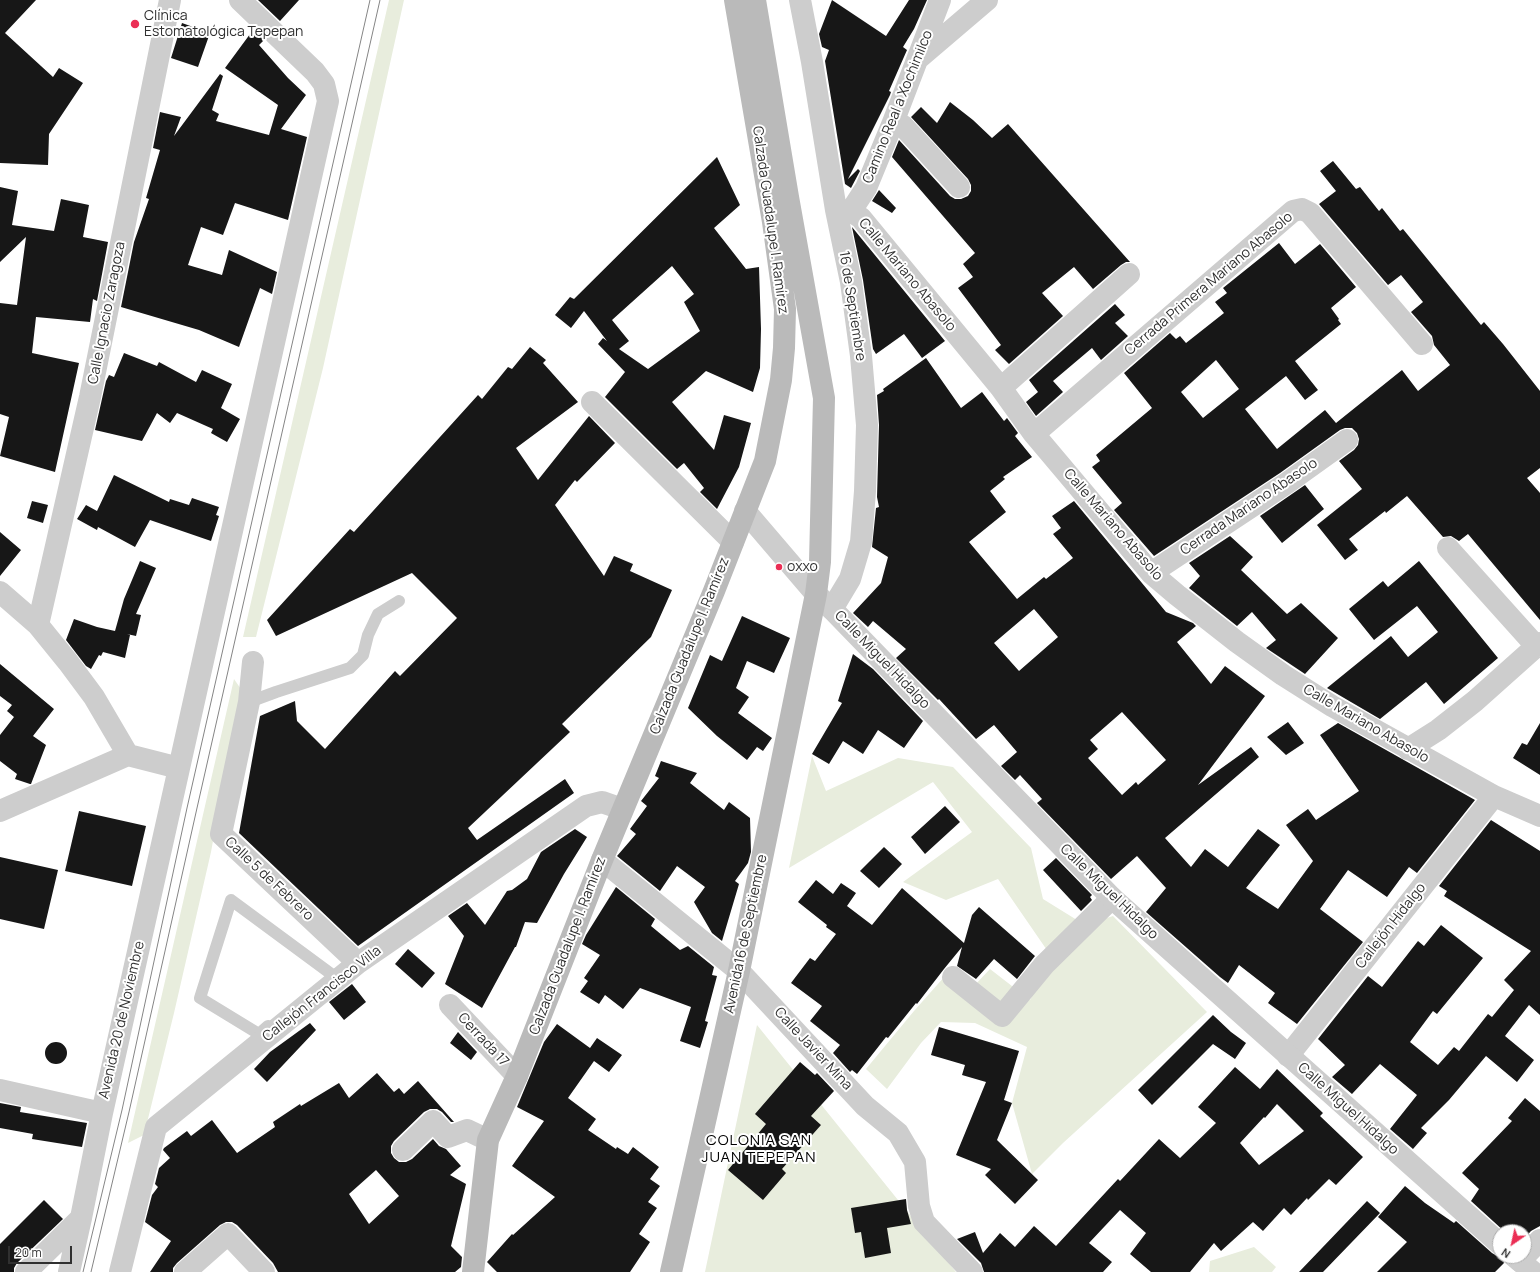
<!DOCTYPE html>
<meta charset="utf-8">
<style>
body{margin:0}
#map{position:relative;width:1540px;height:1272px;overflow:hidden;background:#fff;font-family:Manrope,sans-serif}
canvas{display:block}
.north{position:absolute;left:1492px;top:1224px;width:40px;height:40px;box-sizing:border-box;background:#fff;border:1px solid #acacac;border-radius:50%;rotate:214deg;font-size:11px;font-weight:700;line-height:16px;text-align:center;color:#303030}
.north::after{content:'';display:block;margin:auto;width:14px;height:18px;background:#eb2e55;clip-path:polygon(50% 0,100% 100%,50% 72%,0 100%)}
.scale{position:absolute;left:8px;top:1246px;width:64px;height:18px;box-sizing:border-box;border:2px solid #303030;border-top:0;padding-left:5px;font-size:12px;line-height:14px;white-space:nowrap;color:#303030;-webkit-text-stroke:3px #fff;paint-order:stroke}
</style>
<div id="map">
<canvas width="1540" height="1272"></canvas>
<div class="north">N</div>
<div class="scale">20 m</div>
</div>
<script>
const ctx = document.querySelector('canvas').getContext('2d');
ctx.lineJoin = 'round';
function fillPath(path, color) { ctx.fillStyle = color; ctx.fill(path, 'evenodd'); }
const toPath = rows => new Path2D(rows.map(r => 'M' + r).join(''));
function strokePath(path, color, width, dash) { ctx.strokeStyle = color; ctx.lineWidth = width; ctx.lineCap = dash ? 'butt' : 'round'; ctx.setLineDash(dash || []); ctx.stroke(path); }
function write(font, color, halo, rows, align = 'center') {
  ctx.font = font + ' Manrope,sans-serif'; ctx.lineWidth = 4; ctx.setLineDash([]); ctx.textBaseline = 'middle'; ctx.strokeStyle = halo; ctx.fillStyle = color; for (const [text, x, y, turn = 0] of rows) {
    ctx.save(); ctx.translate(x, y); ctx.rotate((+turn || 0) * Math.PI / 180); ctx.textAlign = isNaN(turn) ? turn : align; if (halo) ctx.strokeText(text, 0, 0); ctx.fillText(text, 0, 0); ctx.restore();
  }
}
fillPath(toPath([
 [389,0,404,0,323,368,256,637,243,637],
 [234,679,245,695,222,791,211,852,174,1013,144,1135,128,1143],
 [812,756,826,791,898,758,953,767,1031,848,1043,899,1085,925,1113,916,1207,1012,1063,1143,1032,1174,1012,1103,1027,1047,975,1023,941,1022,921,1043,887,1089,866,1069,914,1011,945,976,973,987,990,969,1030,1000,1051,956,998,879,946,900,903,882,972,832,933,782,789,868],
 [757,1025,956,1272,705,1272],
 [1254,1247,1276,1267,1272,1272,1209,1272,1210,1261]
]), '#e8eddd');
fillPath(toPath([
 [0,0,36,0,5,33,53,77,59,68,83,83,49,134,48,165,0,163],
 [258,0,299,0,280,21],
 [832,0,886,36,909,0,927,0,914,29,903,47,907,50,889,91,891,92,890,95,848,179,858,169,860,171,851,188,845,184,825,61,829,50,822,47,819,34],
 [182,23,210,33,198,67,171,58],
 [253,30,264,40,259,45,288,78,306,95,281,129,307,137,288,220,235,203,223,235,201,227,188,265,222,275,229,250,277,272,272,294,260,288,239,347,199,330,121,307,134,242,149,199,146,198,160,150,153,148,160,112,181,117,174,136,220,74,223,76,212,110,219,114,216,121,269,135,278,105,225,68],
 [950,102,973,120,992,138,1008,124,1130,262,1126,262,1121,265,1093,289,1074,267,1042,293,1063,316,1009,364,995,350,1001,345,958,288,973,277,963,264,975,253,892,157,899,140,950,196,955,199,961,199,968,196,971,191,971,185,968,179,911,117,921,107,937,123],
 [717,157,740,205,714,228,746,269,759,267,761,329,760,368,753,392,706,371,672,402,714,450,724,415,751,423,739,467,717,509,700,492,704,488,684,463,677,469,605,397,625,372,598,344,603,338,607,341,584,311,571,328,555,315,570,297,574,299],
 [672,266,694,294,684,302,700,331,648,369,619,349,629,341,612,320],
 [1333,161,1356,189,1360,187,1379,211,1382,208,1400,231,1403,229,1481,325,1484,322,1503,344,1540,391,1540,468,1527,478,1540,493,1540,620,1468,534,1459,541,1451,536,1443,537,1407,496,1386,513,1385,511,1349,539,1358,550,1345,560,1317,525,1362,489,1339,461,1354,450,1358,445,1359,439,1357,433,1352,428,1345,428,1340,430,1280,473,1154,556,1114,510,1122,503,1092,467,1100,461,1096,455,1152,408,1124,373,1170,333,1176,339,1180,336,1186,343,1224,313,1215,302,1227,293,1223,288,1279,243,1295,264,1320,244,1356,287,1331,308,1339,319,1338,320,1341,324,1295,361,1318,390,1305,400,1286,376,1245,409,1277,449,1325,410,1336,423,1402,370,1418,391,1450,365,1434,345,1432,336,1411,312,1423,302,1401,275,1388,285,1319,204,1336,191,1320,171],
 [1216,360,1239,389,1203,418,1181,392],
 [0,187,18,191,12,225,54,231,61,199,89,205,83,237,108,242,97,301,93,299,90,322,36,317,32,353,79,363,55,472,0,456,9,417,0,414,0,303,17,305,26,237,0,262],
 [879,190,896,208,892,213,872,201],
 [852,227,945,341,922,358,904,334,876,354,873,349,863,280],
 [1115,304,1125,315,1115,323,1128,336,1101,360,1092,348,1053,381,1063,392,1036,416,1026,402,1038,392,1029,380],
 [530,347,546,360,543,363,578,402,516,448,538,480,589,416,615,443,577,482,575,480,555,505,604,576,614,556,633,564,630,571,672,590,651,637,562,724,570,732,468,828,477,840,565,779,574,793,358,946,239,833,260,716,295,701,297,721,325,749,395,671,400,676,457,618,412,573,276,636,267,620,350,529,354,532,478,395,482,399,508,367,512,369],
 [124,353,157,366,159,362,196,382,202,370,232,384,221,408,240,419,227,442,211,433,213,429,177,413,170,423,157,413,142,441,95,430,106,381,109,375,114,377],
 [926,358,961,408,982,392,1004,421,1007,418,1018,433,1015,436,1032,457,1003,477,1005,479,990,491,1006,512,969,542,1017,599,1044,577,1046,579,1073,558,1053,534,1061,528,1052,516,1074,501,1166,612,1193,623,1196,626,1177,642,1211,684,1225,666,1265,696,1198,785,1251,747,1259,757,1165,838,1191,867,1205,849,1228,867,1258,829,1280,845,1246,888,1278,909,1313,861,1286,825,1308,809,1316,820,1359,791,1320,735,1338,723,1475,800,1417,873,1409,867,1387,897,1348,870,1320,909,1363,942,1297,1024,1268,1003,1275,993,1239,965,1228,983,1220,977,1146,912,1166,888,1137,856,1111,879,1037,803,1042,799,1020,775,1015,780,1001,766,1017,752,994,725,976,739,939,699,938,700,896,658,906,649,873,621,868,627,853,613,881,583,888,557,872,547,876,508,879,507,877,497,879,425,877,395,884,391,883,389],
 [1034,609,1058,637,1019,671,994,643],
 [1122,712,1166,760,1138,785,1136,782,1122,795,1088,758,1098,749,1090,740],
 [114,475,169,502,170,499,189,505,192,498,219,507,216,515,219,516,211,541,150,520,135,547,98,527,97,530,77,519,86,505,97,511],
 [1305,485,1324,509,1282,543,1260,516],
 [32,501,48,505,43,523,27,518],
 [0,532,21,550,0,576],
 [1230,536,1253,557,1241,570,1287,614,1301,603,1338,638,1305,674,1266,648,1276,640,1252,612,1237,626,1189,588,1200,576,1189,563],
 [140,561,156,568,136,614,141,615,136,636,127,634,130,635,125,658,103,652,101,656,99,655,91,669,86,666,66,640,74,619,97,627,115,631,124,599],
 [1419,561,1498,658,1444,704,1426,682,1380,719,1327,688,1391,636,1408,657,1438,632,1417,606,1374,640,1349,609,1383,581,1388,587],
 [742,616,790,638,774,673,747,661,736,688,749,697,738,713,772,738,763,751,757,747,747,760,717,736,688,708,710,655,722,661],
 [853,654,873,669,923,721,904,748,878,730,863,754,843,741,829,764,812,754,842,703,838,701],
 [0,664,54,709,33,736,46,745,31,784,30,784,15,779,17,774,0,761,0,735,14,717,7,711,12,705,0,696],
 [1288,722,1304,743,1286,755,1267,737],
 [1540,723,1540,775,1513,758,1522,743,1527,745],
 [661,761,697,773,690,783,724,810,729,802,750,818,751,852,748,863,735,881,739,884,722,941,712,933,694,902,705,887,677,866,660,891,617,856,636,834,630,829,647,806,641,801,659,778,655,776],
 [945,806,960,822,925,854,911,837],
 [79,811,146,826,132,886,65,871],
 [1491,820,1540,851,1540,1015,1529,1005,1505,1036,1534,1060,1517,1082,1486,1056,1449,1100,1421,1128,1427,1133,1413,1149,1390,1129,1417,1095,1380,1064,1352,1094,1332,1077,1345,1065,1318,1039,1368,976,1382,987,1418,941,1424,946,1441,925,1483,958,1437,1014,1433,1011,1410,1042,1438,1065,1454,1047,1459,1051,1488,1014,1492,1017,1514,990,1504,980,1531,951,1444,896,1447,891,1439,886],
 [575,829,587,837,564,874,537,923,525,922,516,947,515,947,482,1008,445,984,464,936,448,916,467,903,485,925,507,891,512,890,527,879,541,852],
 [884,847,902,864,879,888,860,871],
 [0,857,58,870,44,929,0,919],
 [1056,858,1092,895,1090,897,1092,900,1081,911,1043,870],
 [816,880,833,894,841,883,856,893,847,906,872,925,902,888,964,943,972,915,979,907,1035,956,1017,979,994,959,976,979,957,966,962,947,944,969,917,1004,916,1003,888,1038,886,1037,857,1074,852,1070,850,1072,833,1053,840,1045,810,1021,822,1006,791,983,810,958,815,961,836,934,826,927,827,925,798,902],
 [616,887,655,919,651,926,680,950,688,946,714,967,712,975,717,976,705,1021,708,1022,700,1048,680,1041,691,1007,640,988,623,1009,605,995,599,1004,580,992,588,981,584,978,600,955,582,944,586,935],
 [408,949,435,973,422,988,395,964],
 [352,984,366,1002,344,1020,329,1002],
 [1213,1015,1231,1032,1246,1043,1235,1059,1213,1044,1152,1105,1138,1090],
 [310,1023,316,1030,267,1082,254,1069,270,1052],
 [557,1024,590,1048,597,1038,622,1055,609,1072,594,1061,568,1098,596,1119,588,1130,616,1149,617,1147,628,1154,633,1147,659,1167,650,1179,660,1186,648,1202,657,1208,639,1234,650,1242,630,1272,497,1272,487,1262,512,1234,513,1235,555,1197,512,1166,544,1121,517,1107,544,1042],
 [939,1027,1019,1051,1004,1100,1012,1103,997,1140,1038,1180,1015,1204,985,1175,991,1169,956,1155,986,1082,962,1075,965,1065,931,1055],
 [458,1032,477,1052,471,1060,450,1043],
 '45 1053a11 11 0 1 1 22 0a11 11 0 1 1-22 0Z',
 [800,1062,815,1075,817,1073,834,1091,811,1116,821,1125,782,1169,786,1173,763,1200,728,1170,766,1124,755,1114],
 [1235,1067,1260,1089,1277,1069,1323,1113,1320,1116,1363,1157,1336,1185,1329,1179,1308,1200,1307,1198,1291,1215,1284,1208,1263,1231,1253,1222,1221,1251,1214,1243,1190,1272,1151,1272,1130,1254,1146,1233,1120,1210,1089,1243,1112,1262,1103,1272,984,1272,981,1263,957,1239,975,1232,983,1253,1000,1233,1015,1247,1034,1226,1056,1246,1118,1179,1120,1181,1159,1139,1180,1158,1216,1123,1198,1107],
 [1277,1104,1304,1131,1259,1165,1240,1143,1264,1117,1265,1118],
 [377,1073,394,1092,399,1088,404,1094,418,1081,454,1122,451,1122,442,1112,437,1109,430,1109,424,1112,394,1141,391,1146,391,1153,394,1158,399,1162,406,1162,412,1159,433,1139,439,1146,446,1149,461,1166,450,1175,466,1184,451,1246,462,1257,461,1267,455,1272,278,1272,273,1263,237,1225,232,1222,226,1222,220,1225,177,1263,173,1268,173,1272,150,1272,171,1241,145,1222,152,1195,158,1187,155,1184,159,1168,170,1158,163,1150,164,1148,187,1131,191,1136,212,1120,237,1153,275,1127,273,1122,300,1104,301,1106,339,1083,349,1098],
 [376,1170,399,1196,369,1224,349,1194],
 [1525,1098,1540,1111,1540,1226,1531,1231,1524,1239,1524,1232,1505,1232,1471,1201,1479,1189,1462,1173,1512,1121,1508,1118],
 [0,1103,21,1107,20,1112,87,1123,82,1147,32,1139,33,1134,0,1128],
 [1405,1186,1425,1203,1454,1223,1456,1221,1492,1253,1497,1256,1502,1256,1504,1263,1495,1272,1377,1272,1407,1242,1378,1217],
 [906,1199,907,1210,911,1224,887,1228,891,1253,865,1258,861,1232,855,1233,851,1208],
 [44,1200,63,1219,17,1263,14,1268,14,1272,0,1272,0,1244],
 [1367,1201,1380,1213,1323,1272,1299,1272]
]), '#171717');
strokePath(toPath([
 [249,702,276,692,350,668,363,655,368,635,378,614,399,601],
 [268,1026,259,1034,200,998,231,900,338,979]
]), '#cdcdcd', 12);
strokePath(toPath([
 [800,0,812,62,836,210,851,282,861,356,867,425,865,491,861,542,850,579,832,609],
 [919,58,987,0],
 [894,120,903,126,959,187],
 [836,210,851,211,861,218,1001,388,1034,434,1151,573,1177,595,1237,642,1283,675,1332,706,1494,796,1540,816],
 [851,211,866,188,894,120,940,0],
 [1001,388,1129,274],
 [592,402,733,542],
 [1034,434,1293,211,1302,209,1310,213,1422,344],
 [1448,548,1536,646],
 [1151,573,1287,483,1347,440],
 [0,592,38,625,68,662,94,697,128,755],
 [38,625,90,397,170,0],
 [253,662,249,702,221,834,358,963],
 [1408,749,1438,730,1475,701,1540,643],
 [128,755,179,768],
 [0,811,128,755],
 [602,860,739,971,865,1106,898,1133,915,1162,919,1206,924,1222,972,1272],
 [953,977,1002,1016,1044,965,1112,898],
 [450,1005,517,1076],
 [1288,1056,1494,796],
 [0,1090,102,1113],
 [403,1150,433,1121,448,1137,467,1130,488,1140],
 [1520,1261,1540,1240],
 [26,1272,81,1218],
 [69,1272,81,1218,102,1113,328,101,324,84,315,72,240,0],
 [120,1272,156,1127,358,963,586,806,602,802,622,809],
 [185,1272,228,1234,264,1272]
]), '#cdcdcd', 22);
strokePath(toPath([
 [745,511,816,594,832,609,1112,898,1500,1244],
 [1514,1256,1533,1272]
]), '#cdcdcd', 22);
strokePath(toPath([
 [473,1272,488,1140,517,1076,602,860,714,591,765,461,781,380,784,348,785,309,773,222,735,0],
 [671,1272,739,971,816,594,820,562,824,398,788,197,755,0]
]), '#bababa', 22);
strokePath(toPath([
 [83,1272,122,1110,187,808,370,0],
 [91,1272,129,1112,197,808,380,0]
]), '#858585', 1);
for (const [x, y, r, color] of [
 [135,24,5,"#eb2e55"],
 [779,567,4,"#eb2e55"]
]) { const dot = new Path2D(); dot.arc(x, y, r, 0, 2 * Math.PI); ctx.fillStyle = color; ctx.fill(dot); strokePath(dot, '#fff', 1.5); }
write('14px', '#303030', '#fff', [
 ["Clínica",144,16],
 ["Estomatológica Tepepan",144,32],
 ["oxxo",787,567]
], 'left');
write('14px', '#303030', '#fff', [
 ["Camino Real a Xochimilco",898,107,-68],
 ["Calzada Guadalupe I. Ramírez",770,220,82],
 ["Calle Mariano Abasolo",907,275,50],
 ["Cerrada Primera Mariano Abasolo",1209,284,-40],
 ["16 de Septiembre",852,306,81],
 ["Calle Ignacio Zaragoza",107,313,-79],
 ["Cerrada Mariano Abasolo",1249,507,-34],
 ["Calle Mariano Abasolo",1113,525,49],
 ["Calzada Guadalupe I. Ramírez",690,646,-68],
 ["Calle Miguel Hidalgo",882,660,46],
 ["Calle Mariano Abasolo",1366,724,30],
 ["Calle 5 de Febrero",269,879,43],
 ["Calle Miguel Hidalgo",1109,892,44],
 ["Callejón Hidalgo",1391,926,-52],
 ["Avenida16 de Septiembre",746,934,-78],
 ["Calzada Guadalupe I. Ramírez",568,946,-69],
 ["Callejón Francisco Villa",322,994,-38],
 ["Avenida 20 de Noviembre",122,1020,-77],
 ["Cerrada 17",483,1040,47],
 ["Calle Javier Mina",813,1049,47],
 ["Calle Miguel Hidalgo",1348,1109,42]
]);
ctx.letterSpacing = '1px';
write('15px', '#000', '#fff', [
 ["COLONIA SAN",759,1141],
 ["JUAN TEPEPAN",759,1158]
]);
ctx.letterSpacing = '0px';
</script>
